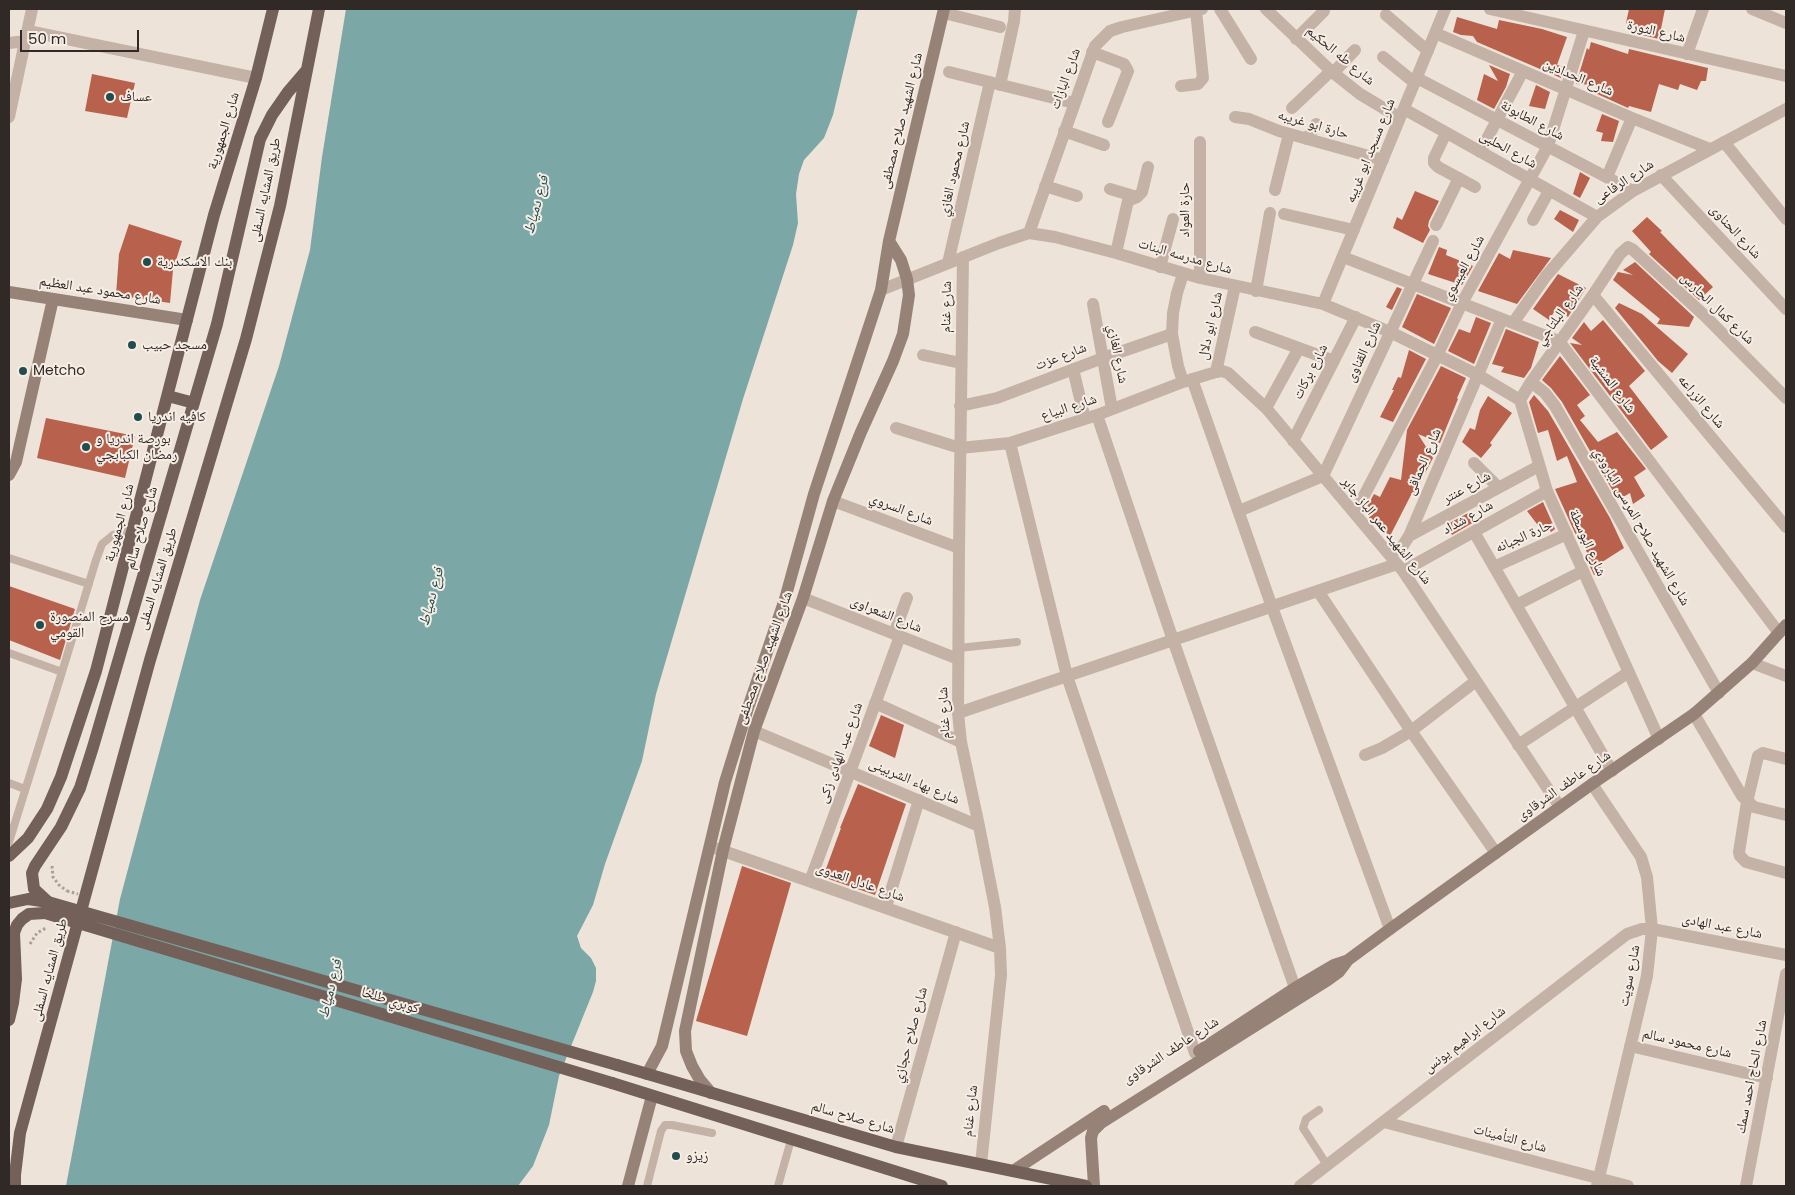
<!DOCTYPE html>
<meta charset="utf-8">
<style>
body{margin:0}
#map{position:relative;width:1795px;height:1195px;overflow:hidden;background:#eee3d9;font-family:Poppins,sans-serif}
canvas{display:block}
.frame{position:absolute;inset:0;border:10px solid #312926;pointer-events:none}
.scale{position:absolute;left:20px;top:30px;width:119px;height:22px;box-sizing:border-box;border:2px solid #312926;border-top:0;padding-left:6px;font-size:15px;line-height:18px;white-space:nowrap;color:#312926;-webkit-text-stroke:4px #f6ede4;paint-order:stroke}
</style>
<div id="map">
<canvas width="1795" height="1195"></canvas>
<div class="frame"></div>
<div class="scale">50 m</div>
</div>
<script>
const ctx = document.querySelector('canvas').getContext('2d');
ctx.lineJoin = 'round';
function fillPath(path, color) { ctx.fillStyle = color; ctx.fill(path, 'evenodd'); }
const toPath = rows => new Path2D(rows.map(r => 'M' + r).join(''));
function strokePath(path, color, width, dash) { ctx.strokeStyle = color; ctx.lineWidth = width; ctx.lineCap = dash ? 'butt' : 'round'; ctx.setLineDash(dash || []); ctx.stroke(path); }
function write(font, color, halo, rows, align = 'center') {
  ctx.font = font + ' Poppins,"Noto Naskh Arabic",sans-serif'; ctx.lineWidth = 4; ctx.setLineDash([]); ctx.textBaseline = 'middle'; ctx.strokeStyle = halo; ctx.fillStyle = color; for (const [text, x, y, turn = 0] of rows) {
    ctx.save(); ctx.translate(x, y); ctx.rotate((+turn || 0) * Math.PI / 180); ctx.textAlign = isNaN(turn) ? turn : align; if (halo) ctx.strokeText(text, 0, 0); ctx.fillText(text, 0, 0); ctx.restore();
  }
}
fillPath(toPath([
 [346,9,858,9,833,115,824,138,804,160,799,174,796,194,798,223,793,245,743,399,656,694,642,761,605,864,593,905,577,936,581,948,591,958,596,968,596,981,593,992,559,1076,549,1125,533,1166,518,1186,66,1186,120,899,200,600,279,366,310,250,322,157]
]), '#7ba7a7');
fillPath(toPath([
 [1629,9,1665,9,1659,39,1634,33,1636,26,1626,23],
 [1457,17,1497,29,1499,20,1542,29,1567,37,1557,65,1564,67,1561,78,1477,42,1473,36,1461,35,1453,32],
 [1591,42,1628,54,1629,49,1708,68,1706,81,1701,81,1697,90,1680,84,1678,90,1659,84,1651,112,1629,106,1628,108,1595,93,1597,85,1576,84,1587,48,1589,50],
 [1489,65,1510,74,1506,87,1494,109,1477,100,1484,74,1498,81],
 [92,74,135,83,127,118,85,111],
 [1536,85,1550,92,1545,109,1529,106],
 [1602,114,1619,121,1613,142,1601,141,1603,133,1596,131],
 [1580,172,1590,178,1580,198,1573,194],
 [1415,191,1439,201,1429,221,1428,226,1430,230,1423,243,1393,228,1397,217,1402,220],
 [1560,210,1579,220,1573,232,1554,219],
 [1647,217,1662,231,1660,232,1713,287,1699,300,1649,254,1651,252,1632,231],
 [129,224,182,241,173,270,170,303,116,295,119,254],
 [1439,247,1447,250,1446,255,1473,266,1462,285,1428,274],
 [1513,250,1551,258,1517,304,1478,291,1499,253,1510,259],
 [1635,262,1694,317,1689,327,1657,324,1660,319,1613,280,1618,272,1633,275,1623,270],
 [1558,274,1586,288,1568,317,1556,309,1549,320,1533,309],
 [1397,287,1402,289,1392,310,1386,307],
 [1417,294,1451,308,1434,344,1402,327],
 [1619,303,1642,314,1688,354,1672,373,1658,361,1615,308],
 [1476,317,1491,323,1474,364,1448,351,1459,329,1470,333],
 [1603,320,1645,371,1629,386,1668,437,1651,450,1570,343,1582,345,1572,338,1584,322,1591,331],
 [1506,329,1539,342,1531,368,1524,378,1501,372,1504,367,1492,364],
 [1409,350,1426,359,1393,422,1380,417,1394,390,1392,390,1398,377,1401,378],
 [1560,356,1590,395,1577,405,1585,416,1580,420,1598,442,1617,432,1646,469,1634,477,1645,496,1633,504,1630,493,1618,500,1562,402,1551,388,1542,380],
 [1441,366,1466,378,1457,398,1458,399,1440,443,1418,434,1433,458,1414,494,1412,493,1390,536,1377,526,1364,512,1374,494,1380,497,1390,477,1401,480,1407,430],
 [1534,395,1548,411,1610,518,1624,548,1599,564,1603,571,1594,575,1585,556,1588,554,1575,533,1555,489,1577,482,1567,456,1557,461,1548,430,1538,433,1529,402],
 [1488,396,1512,413,1490,443,1492,445,1481,458,1462,442,1470,428,1475,430,1480,410],
 [46,418,135,436,125,478,37,458],
 [1543,502,1555,529,1551,532,1546,525,1540,528,1527,511],
 [1468,513,1474,522,1452,535,1446,525],
 [9,586,75,609,60,660,9,640],
 [881,715,904,725,895,758,869,746],
 [858,784,906,804,875,895,823,877,841,828,840,828],
 [742,866,791,883,747,1036,696,1021]
]), '#b8614c');
strokePath(toPath([
 [52,866,53,877,59,885,67,891],
 [30,944,37,933,46,928]
]), '#af9d91', 3, [2.5, 2.5]);
strokePath(toPath([
 [9,558,89,584],
 [958,648,1017,642],
 [9,653,62,672,96,560,102,544,113,535,134,528],
 [9,783,25,789],
 [9,842,62,672],
 [1319,1110,1306,1119,1303,1128,1327,1165],
 [647,1186,661,1131,665,1125,672,1125,712,1133],
 [778,1186,791,1140]
]), '#c4b2a6', 8);
strokePath(toPath([
 [1220,9,1251,59],
 [1266,9,1331,71,1360,94,1400,118],
 [1490,9,1786,76],
 [1752,9,1786,23],
 [944,13,1000,27],
 [1386,15,1428,51],
 [28,31,256,78],
 [1435,33,1632,118,1710,149],
 [1296,39,1324,11],
 [9,43,26,41],
 [1092,52,1124,64,1128,71,1108,122],
 [1687,54,1703,9],
 [1383,57,1415,83],
 [949,72,1074,103],
 [1333,73,1355,50],
 [1417,78,1633,191],
 [1000,85,1014,21,1015,9],
 [1181,86,1198,84,1203,78,1196,11],
 [1292,108,1331,71],
 [1404,109,1597,217],
 [9,117,32,9],
 [1235,117,1249,119,1279,131,1383,160],
 [1064,131,1104,145],
 [1446,133,1434,158,1434,163,1438,167,1475,187],
 [1307,139,1316,124],
 [1724,142,1786,219],
 [1480,152,1523,71],
 [1661,175,1786,309],
 [1607,177,1632,118],
 [1045,186,1077,196],
 [1110,189,1137,197],
 [1275,190,1289,134],
 [1284,214,1354,230],
 [1533,220,1549,191],
 [1436,225,1459,178],
 [1029,233,1095,46,1110,31,1122,27,1202,9],
 [1116,253,1127,205,1128,201,1137,197,1142,192,1148,167],
 [963,257,959,548,958,713,961,742,979,826,995,907,1000,948,1001,975,981,1164],
 [1343,257,1559,341,1779,633],
 [948,263,990,82],
 [1160,267,1173,219],
 [1200,278,1200,142],
 [881,290,999,243,1029,233,1055,237,1116,253,1200,278,1323,304,1390,332,1478,375,1520,400,1547,491,1659,739],
 [1256,291,1270,213],
 [1593,295,1786,527],
 [1093,304,1112,409],
 [1323,304,1445,9],
 [1513,323,1546,276,1597,217,1633,191,1786,109],
 [1255,332,1334,361],
 [923,355,961,363],
 [1073,369,1085,419],
 [1216,372,1235,286],
 [1192,379,1272,607,1390,929],
 [1183,382,1178,366,1172,334,1173,313,1177,293,1183,274],
 [1531,382,1545,393,1555,406,1719,693],
 [1520,400,1531,382,1593,295,1620,254,1628,247,1632,249,1705,316,1786,398],
 [960,406,997,398,1103,358,1172,334],
 [1266,408,1299,348],
 [1097,415,1173,640,1295,988],
 [896,428,960,448,1010,443,1097,415,1183,382,1216,372,1222,371,1228,373,1266,408,1403,571,1560,807],
 [1293,441,1356,317],
 [1010,443,1067,676,1195,1053],
 [1474,463,1498,487],
 [833,501,959,548],
 [1239,511,1323,476,1433,241],
 [1355,513,1437,356,1462,303,1548,146,1584,31],
 [1474,532,1612,771],
 [1409,536,1539,466],
 [1389,554,1402,547,1409,536,1502,319],
 [1494,567,1567,534],
 [1403,571,1547,491],
 [1318,591,1411,731,1496,853],
 [803,598,958,659],
 [1516,605,1583,571],
 [894,634,907,598],
 [1752,663,1786,676],
 [875,703,961,742],
 [958,713,1397,564],
 [1694,714,1742,796,1754,807,1786,815],
 [754,731,979,826],
 [1518,745,1629,672],
 [1365,755,1382,748,1411,731,1476,681],
 [1786,759,1763,753,1758,756,1747,802,1739,852,1740,856,1746,862,1786,873],
 [1592,784,1641,857,1647,877,1652,929,1647,976,1597,1186],
 [712,847,1000,948],
 [810,881,900,636],
 [886,907,919,800],
 [1630,1046,1767,1078],
 [1384,1122,1628,1186],
 [896,1147,956,932],
 [1300,1186,1627,934,1642,929,1652,929,1786,955],
 [1746,1186,1786,974]
]), '#c4b2a6', 12);
strokePath(toPath([
 [9,292,187,320],
 [9,475,16,462,53,299],
 [1199,1051,1295,988,1334,965,1346,961],
 [647,1074,662,1046,725,782,748,708,785,599,814,494,881,290,889,241,944,9],
 [711,1093,700,1080,692,1066,686,1051,685,1031,723,850,754,731,803,598,833,501,861,432,893,361,903,334,909,295,907,279,901,260,889,241],
 [1013,1171,1104,1111],
 [628,1186,652,1096],
 [1094,1186,1091,1138,1093,1131,1101,1123,1328,980,1339,972,1348,960,1390,929,1592,784,1694,714,1752,663,1786,625]
]), '#978278', 12);
strokePath(toPath([
 [168,396,194,403],
 [9,856,28,838,47,809,61,777,96,671,214,215,256,78,273,9],
 [48,902,34,889,32,873,35,866,61,827,80,788,93,747,217,324,260,139,272,115,288,92,306,71],
 [9,903,28,899,48,902],
 [9,1020,13,1003,16,979,14,933,17,925,22,919,29,914,45,913],
 [617,1065,896,1147,1086,1186],
 [612,1083,942,1186],
 [15,1186,15,1175,20,1133,150,660,246,339,280,206,319,9]
]), '#726059', 12);
strokePath(toPath([
 [67,891,78,894]
]), '#af9d91', 3, [2.5, 2.5]);
strokePath(toPath([
 [48,902,617,1065],
 [45,913,612,1083]
]), '#726059', 12);
for (const [x, y, r, color] of [
 [110,97,5,"#214d4e"],
 [147,262,5,"#214d4e"],
 [132,345,5,"#214d4e"],
 [23,371,5,"#214d4e"],
 [138,417,5,"#214d4e"],
 [86,447,5,"#214d4e"],
 [40,625,5,"#214d4e"],
 [676,1156,5,"#214d4e"]
]) { const dot = new Path2D(); dot.arc(x, y, r, 0, 2 * Math.PI); ctx.fillStyle = color; ctx.fill(dot); strokePath(dot, '#f6ede4', 2); }
write('14px', '#312926', '#f6ede4', [
 ["شارع الثورة",1656,32,13],
 ["شارع طه الحكيم",1340,56,40],
 ["شارع الحدادين",1578,78,23],
 ["شارع البازات",1066,79,-70],
 ["شارع الشهيد صلاح مصطفى",902,121,-76],
 ["شارع الطابونة",1532,121,28],
 ["حارة ابو غريبه",1313,125,16],
 ["شارع الجمهورية",224,131,-73],
 ["شارع الحلبى",1508,150,29],
 ["شارع مسجد ابو غريبه",1371,151,-68],
 ["شارع محمود الغازي",955,169,-77],
 ["شارع الرفاعى",1624,182,-33],
 ["طريق المشايه السفلى",266,190,-78],
 ["حارة العواد",1185,210,-90],
 ["شارع الحناوى",1735,232,47],
 ["شارع مدرسه البنات",1185,257,16],
 ["شارع العيسوي",1464,268,-61],
 ["شارع محمود عبد العظيم",100,291,9],
 ["شارع غنام",947,307,-89],
 ["شارع كمال الحارس",1717,309,44],
 ["شارع البلتاجي",1560,315,-54],
 ["شارع ابو دلال",1211,326,-77],
 ["شارع القناوى",1364,352,-65],
 ["شارع الغازي",1117,354,79],
 ["شارع عزت",1061,357,-21],
 ["شارع بركات",1311,372,-63],
 ["شارع المنشية",1612,385,53],
 ["شارع الزراعه",1701,402,50],
 ["شارع البياع",1069,408,-18],
 ["شارع الحماقى",1424,462,-67],
 ["شارع عنتر",1467,488,-29],
 ["شارع السروي",901,510,21],
 ["شارع شداد",1468,518,-29],
 ["شارع الجمهورية",120,523,-75],
 ["شارع الشهيد صلاح المرسى البارودي",1641,527,60],
 ["شارع صلاح سالم",142,528,-74],
 ["شارع الشهيد عمر الباز جابر",1386,531,51],
 ["حارة الجبانه",1524,537,-24],
 ["شارع البوسطة",1587,543,66],
 ["طريق المشايه السفلى",158,579,-73],
 ["شارع الشعراوى",886,615,22],
 ["شارع الشهيد صلاح مصطفى",765,658,-70],
 ["شارع غنام",945,713,-93],
 ["شارع عبد الهادى زكى",841,753,-70],
 ["شارع بهاء الشربينى",914,782,23],
 ["شارع عاطف الشرقاوى",1564,786,-35],
 ["شارع عادل العدوى",860,883,19],
 ["شارع عبد الهادى",1722,927,11],
 ["طريق المشايه السفلى",50,970,-75],
 ["شارع سويت",1630,976,-79],
 ["كوبري طلخا",390,1001,17],
 ["شارع صلاح حجازي",911,1035,-75],
 ["شارع ابراهيم يونس",1465,1040,-38],
 ["شارع محمود سالم",1687,1044,13],
 ["شارع عاطف الشرقاوى",1171,1051,-33],
 ["شارع الحاج احمد سمك",1752,1077,-79],
 ["شارع غنام",971,1111,-84],
 ["شارع صلاح سالم",853,1118,16],
 ["شارع التأمينات",1510,1139,15]
]);
write('14px', '#312926', '#f6ede4', [
 ["عساف",120,97],
 ["بنك الاسكندرية",157,262],
 ["مسجد حبيب",142,345],
 ["Metcho",33,371],
 ["كافيه اندريا",148,417],
 ["بورصة اندريا و",96,439],
 ["رمضان الكبابجي",96,455],
 ["مسرح المنصورة",50,617],
 ["القومي",50,633],
 ["زيزو",686,1156]
], 'left');
write('italic 15px', '#214d4e', '#f6ede4', [
 ["فرع دمياط",537,205,-75],
 ["فرع دمياط",432,597,-75],
 ["فرع دمياط",331,989,-76]
]);
</script>
